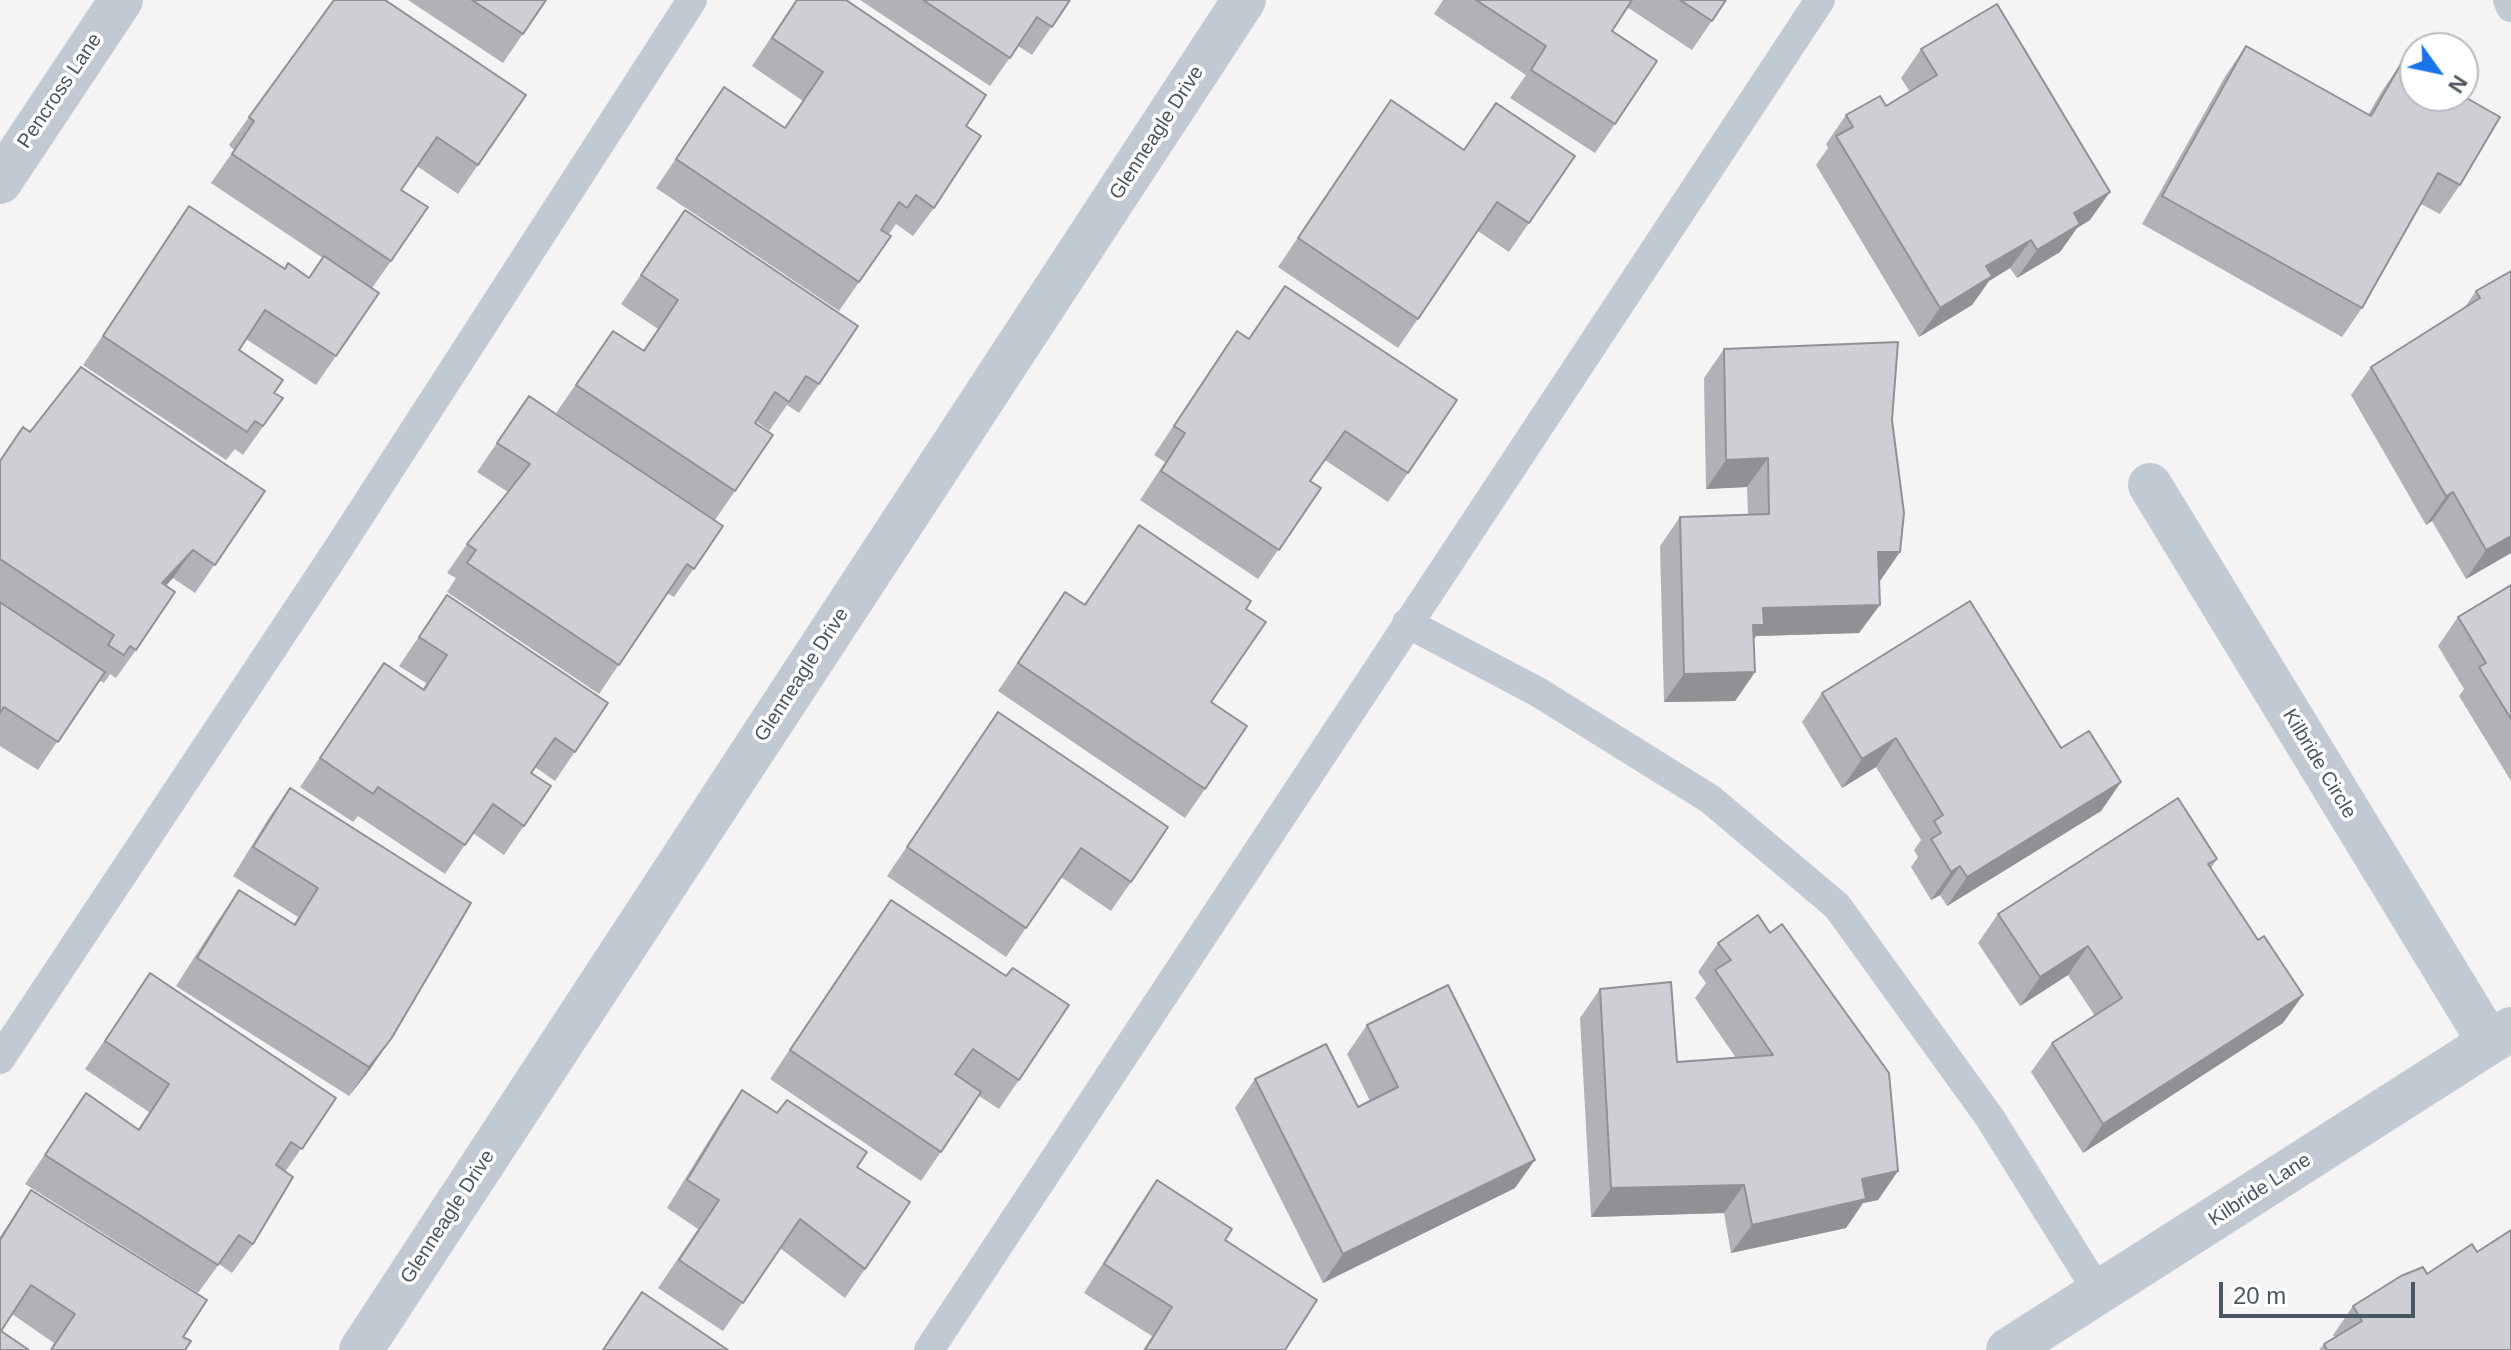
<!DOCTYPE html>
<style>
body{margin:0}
#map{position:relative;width:2511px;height:1350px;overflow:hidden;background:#f5f3f3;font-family:Arial,sans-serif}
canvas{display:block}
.north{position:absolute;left:2399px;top:32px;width:80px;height:80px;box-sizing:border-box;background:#fff;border:2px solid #b7bbc0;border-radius:50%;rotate:123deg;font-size:22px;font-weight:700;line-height:32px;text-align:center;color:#4a5661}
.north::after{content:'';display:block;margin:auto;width:28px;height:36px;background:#1a73e8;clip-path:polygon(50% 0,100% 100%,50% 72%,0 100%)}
.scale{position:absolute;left:2219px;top:1282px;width:196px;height:36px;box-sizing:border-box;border:4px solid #4a5661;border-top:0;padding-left:10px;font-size:24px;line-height:28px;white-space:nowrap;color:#4a5661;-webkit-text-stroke:6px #fff;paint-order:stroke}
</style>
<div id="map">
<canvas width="2511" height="1350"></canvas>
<div class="north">N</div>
<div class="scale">20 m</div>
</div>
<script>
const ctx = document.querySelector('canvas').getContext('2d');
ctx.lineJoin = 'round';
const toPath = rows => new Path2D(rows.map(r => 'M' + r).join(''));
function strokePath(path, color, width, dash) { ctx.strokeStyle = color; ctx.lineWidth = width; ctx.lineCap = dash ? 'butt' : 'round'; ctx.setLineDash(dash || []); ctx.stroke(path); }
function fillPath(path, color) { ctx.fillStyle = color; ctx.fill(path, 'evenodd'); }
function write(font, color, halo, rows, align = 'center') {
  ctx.font = font + ' Arial,sans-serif'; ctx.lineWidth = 7; ctx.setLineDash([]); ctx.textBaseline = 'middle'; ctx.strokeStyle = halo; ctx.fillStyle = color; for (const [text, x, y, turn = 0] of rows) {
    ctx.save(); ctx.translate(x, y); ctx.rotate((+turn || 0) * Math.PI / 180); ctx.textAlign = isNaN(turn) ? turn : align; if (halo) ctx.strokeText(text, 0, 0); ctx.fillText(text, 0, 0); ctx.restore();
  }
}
strokePath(toPath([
 [2508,0,2511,7],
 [1407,623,1538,692,1710,799,1837,906,1990,1118,2099,1293],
 [0,1059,336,552,692,0],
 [929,1350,1820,0]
]), '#c1cad2', 30);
strokePath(toPath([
 [0,182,121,0],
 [2150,485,2489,1042],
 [361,1350,1244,0],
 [2008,1350,2511,1029]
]), '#c1cad2', 44);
fillPath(toPath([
 [408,0,546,0,503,63],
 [796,0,966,126,934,208,913,236,896,224,889,234,891,236,839,311,656,188,724,87,785,128,803,101,752,66],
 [860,0,1070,0,1032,55,1018,46,990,86],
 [1443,0,1726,0,1692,50,1627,7,1612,31,1615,124,1595,153,1510,98,1526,75,1434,14],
 [2246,46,2368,115,2382,91,2402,62,2460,185,2440,214,2421,204,2362,308,2342,337,2142,224,2226,75],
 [1921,49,2090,220,2077,228,2060,252,2017,278,2010,268,1989,281,1972,305,1919,337,1816,165,1828,148,1826,144,1846,115,1886,106,1910,92,1901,78],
 [526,95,458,194,417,166,401,190,391,261,372,288,336,356,316,385,246,339,239,350,274,393,283,398,243,455,235,449,226,460,83,365,189,206,284,269,309,278,323,258,211,183,234,150,229,145,249,117],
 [1371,129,1464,149,1575,156,1509,252,1478,231,1398,348,1278,267],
 [685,210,819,384,799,413,787,405,769,431,756,421,735,491,715,520,556,413,613,331,643,350,658,329,621,304],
 [2511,271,2511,553,2466,579,2432,521,2426,525,2351,395,2371,367,2465,307,2476,291],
 [1285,286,1408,473,1388,502,1325,460,1311,481,1321,488,1258,579,1140,500,1165,462,1154,455,1217,360,1237,331,1249,339],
 [1724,349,1880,581,1879,581,1859,633,1756,636,1754,639,1755,672,1735,701,1664,702,1660,546,1680,517,1748,515,1747,487,1706,489,1704,378],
 [529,396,723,526,674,597,667,593,599,694,447,592,456,578,447,573,467,544,508,492,477,472],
 [23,427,30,432,265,491,195,593,173,578,166,586,136,650,116,678,110,674,104,683,99,680,38,770,0,746,0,602,94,664,0,601,0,460],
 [1139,525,1246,609,1211,702,1205,789,1185,818,998,691,1065,592,1084,605],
 [2511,585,2511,781,2459,696,2464,689,2438,646,2458,617],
 [447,595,608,703,555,781,535,767,531,773,551,786,504,855,473,833,445,874,358,816,353,822,300,787,364,692,423,689,426,683,399,666],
 [1822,693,2061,748,2121,782,2101,811,1947,906,1940,895,1931,900,1911,867,1918,857,1914,850,1921,840,1876,767,1842,788,1802,722],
 [998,712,1131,882,1111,911,1061,877,1006,957,887,876],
 [290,788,371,1068,349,1096,176,986,219,919,239,890,294,924,298,917,233,876,270,816],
 [2217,859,2211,868,2258,940,2283,1023,2083,1153,2031,1072,2052,1043,2095,1016,2068,975,2020,1006,1978,943,1998,914],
 [871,928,1019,1080,999,1109,979,1096,921,1181,770,1079],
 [1718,943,1898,1171,1878,1200,1863,1203,1846,1228,1731,1253,1724,1213,1591,1217,1580,1018,1600,989,1677,1062,1736,1058,1695,998,1706,983,1698,972],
 [150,973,336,1098,285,1172,253,1244,232,1273,219,1264,198,1293,25,1184,86,1093,138,1129,149,1112,85,1069],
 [1367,1025,1515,1188,1323,1283,1235,1108,1255,1079,1358,1107,1370,1101,1347,1054],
 [742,1090,857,1167,865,1269,845,1298,780,1248,723,1331,658,1288,698,1229,667,1208,722,1119],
 [1157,1180,1225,1240,1285,1350,1143,1350,1152,1336,1084,1293,1137,1209],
 [31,1190,183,1337,185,1350,50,1350,54,1343,12,1314,1,1331,0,1350,0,1237],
 [2477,1252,2511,1350,2319,1350,2324,1344,2335,1337,2333,1335,2353,1306]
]), '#b0b2b7');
fillPath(toPath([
 [2110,192,2090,220,2077,228,2060,252,2017,278,2037,250,2074,213],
 [2031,240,2010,268,1989,281,1972,305,1919,337,1940,308,1986,266],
 [1768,458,1747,487,1706,489,1726,460],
 [2453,492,2432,521,2426,525,2446,496],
 [2511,536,2511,553,2466,579,2486,550],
 [193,550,173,578,141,611,162,583],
 [1878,552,1900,552,1880,581,1858,581],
 [1880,605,1859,633,1756,636,1744,654,1733,653,1763,608],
 [1755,672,1735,701,1664,702,1684,674],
 [1896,738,1876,767,1842,788,1862,759],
 [2121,782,2101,811,1947,906,1967,877],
 [1960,866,1940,895,1931,900,1951,872],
 [2088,946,2068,975,2020,1006,2040,977],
 [2303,995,2283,1023,2083,1153,2103,1124],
 [391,1039,371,1068,349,1096,369,1067],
 [1535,1160,1515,1188,1323,1283,1343,1254],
 [1898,1171,1878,1200,1863,1203,1846,1228,1731,1253,1752,1225,1862,1179],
 [1744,1185,1724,1213,1591,1217,1611,1188]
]), '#909195');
const building = toPath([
 [334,0,385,0,526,95,478,165,437,137,401,190,428,207,391,261,232,154,254,121,249,117,334,0],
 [472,0,546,0,523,34,472,0],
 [797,0,846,0,986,95,966,126,981,136,934,208,916,195,907,208,899,202,881,230,891,236,859,282,676,159,724,87,785,128,823,72,772,38,797,0],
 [923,0,1070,0,1052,27,1037,17,1010,58,923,0],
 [1476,0,1632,0,1612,31,1657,61,1615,124,1531,70,1546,46,1476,0],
 [1680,0,1726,0,1712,21,1680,0],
 [1997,4,2110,192,2074,213,2080,224,2037,250,2031,240,1986,266,1992,276,1940,308,1836,136,1853,127,1846,115,1880,96,1886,106,1937,75,1921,49,1997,4],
 [2246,46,2371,116,2402,62,2415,69,2415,96,2463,96,2500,117,2460,185,2438,173,2362,308,2162,196,2246,46],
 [1391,100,1464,150,1496,103,1575,156,1529,223,1497,202,1418,319,1298,238,1391,100],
 [189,206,285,269,288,263,309,278,324,256,379,293,336,356,265,310,239,350,283,380,274,393,283,398,263,426,255,421,247,432,103,336,189,206],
 [685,210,858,326,819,384,806,376,789,402,775,392,755,423,773,435,735,491,576,385,613,331,644,351,678,300,641,275,685,210],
 [2511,271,2511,536,2486,550,2453,492,2446,496,2371,367,2480,298,2476,291,2511,271],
 [1285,286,1457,400,1408,473,1345,431,1310,481,1321,488,1279,550,1161,471,1185,433,1174,426,1237,331,1249,339,1285,286],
 [1898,342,1892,420,1904,513,1900,552,1878,552,1880,605,1763,608,1764,625,1753,625,1755,672,1684,674,1680,517,1769,514,1768,458,1726,460,1724,349,1898,342],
 [81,367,265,491,215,565,193,550,162,583,175,592,136,650,130,646,124,655,108,645,114,635,0,559,0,461,23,427,30,432,81,367],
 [529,396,723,526,694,569,687,564,619,665,467,563,476,550,467,544,530,464,497,443,529,396],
 [1139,525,1251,601,1246,609,1266,622,1211,702,1247,726,1205,789,1018,663,1065,592,1085,605,1139,525],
 [2511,585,2511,719,2479,667,2486,663,2458,617,2511,585],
 [447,595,608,703,575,752,555,738,531,773,551,786,524,826,493,804,465,845,378,787,373,794,320,758,384,663,424,690,447,655,419,637,447,595],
 [1970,601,2061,748,2089,731,2121,782,1967,877,1960,866,1951,872,1931,839,1941,833,1934,821,1943,815,1896,738,1862,759,1822,693,1970,601],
 [0,602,105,672,58,742,4,707,0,713,0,602],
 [998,712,1168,827,1131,882,1081,848,1026,928,907,847,998,712],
 [290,788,471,903,391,1039,369,1067,197,958,239,890,295,925,318,888,253,847,290,788],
 [2178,798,2217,859,2208,864,2258,940,2264,936,2303,995,2103,1124,2052,1043,2122,998,2088,946,2040,977,1998,914,2178,798],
 [891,900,1006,976,1013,968,1069,1005,1019,1080,973,1049,955,1074,981,1092,941,1152,790,1050,891,900],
 [1758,915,1770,933,1782,924,1889,1073,1898,1171,1862,1179,1866,1199,1752,1225,1744,1185,1611,1188,1600,989,1671,982,1677,1062,1773,1055,1715,970,1731,960,1718,943,1758,915],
 [150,973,336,1098,302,1149,291,1142,276,1165,293,1177,253,1244,239,1235,218,1265,45,1155,86,1093,139,1130,169,1084,105,1041,150,973],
 [1448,985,1535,1160,1343,1254,1255,1079,1326,1044,1358,1107,1398,1087,1367,1025,1448,985],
 [742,1090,777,1113,787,1100,867,1152,857,1167,910,1202,865,1269,800,1219,743,1303,679,1260,719,1200,687,1180,742,1090],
 [1157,1180,1232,1229,1225,1240,1317,1300,1285,1350,1145,1350,1172,1307,1104,1264,1157,1180],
 [31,1190,207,1300,183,1337,191,1341,185,1350,51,1350,75,1314,31,1285,1,1331,29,1350,0,1350,0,1240,31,1190],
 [2511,1230,2511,1350,2327,1350,2324,1344,2362,1321,2353,1306,2401,1276,2423,1267,2427,1274,2472,1244,2477,1252,2511,1230],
 [642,1292,728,1350,603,1350,642,1292]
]);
fillPath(building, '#cdcfd5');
strokePath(building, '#909195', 2);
write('20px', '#4a5661', '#fff', [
 ["Pencross Lane",60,91,-56],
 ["Glenneagle Drive",1157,133,-57],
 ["Glenneagle Drive",802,675,-57],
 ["Kilbride Circle",2319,764,59],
 ["Kilbride Lane",2260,1190,-33],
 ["Glenneagle Drive",448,1217,-57]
]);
</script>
